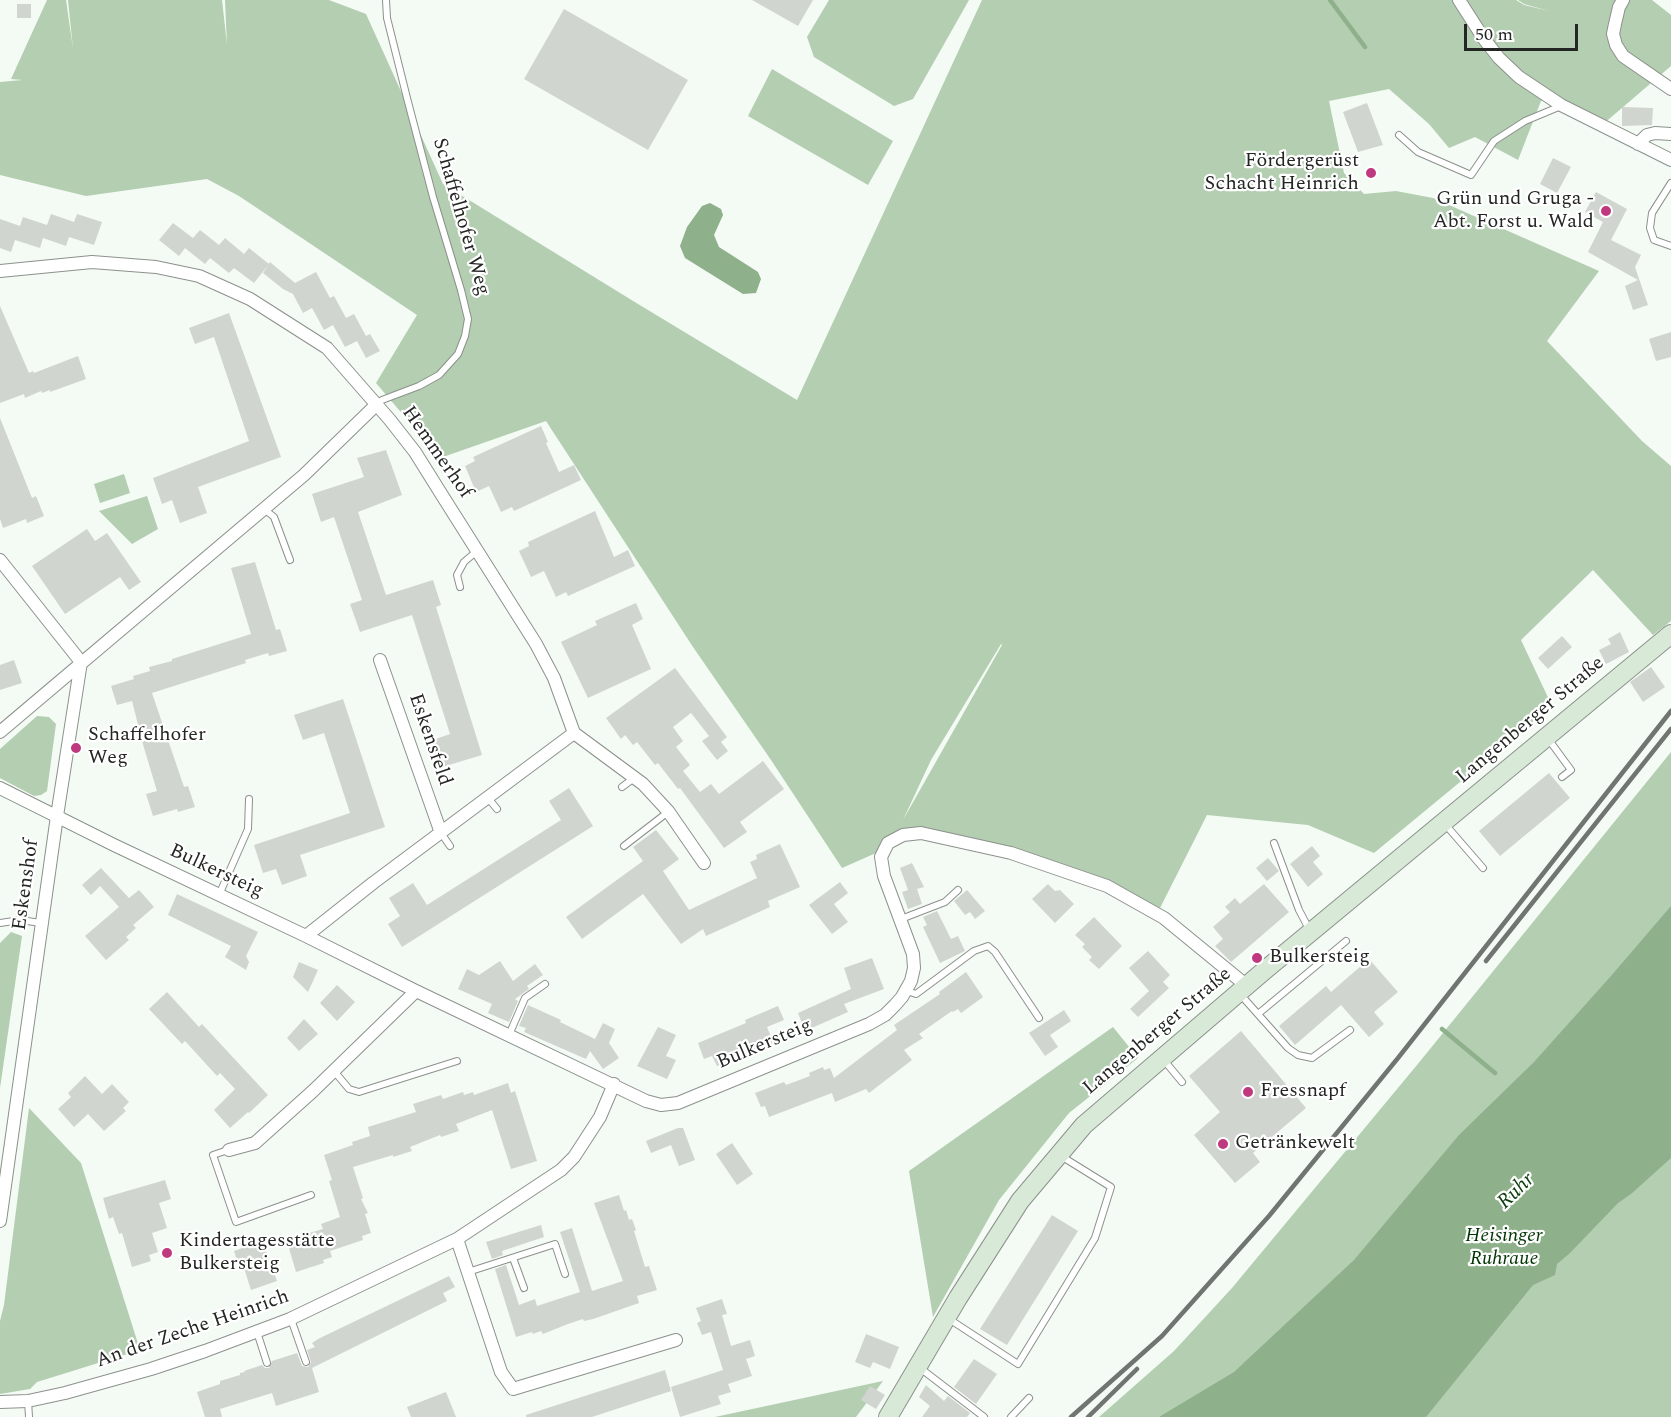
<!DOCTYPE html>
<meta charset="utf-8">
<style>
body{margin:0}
#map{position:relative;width:1671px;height:1417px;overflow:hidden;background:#f4faf4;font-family:Spectral,serif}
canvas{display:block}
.scale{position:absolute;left:1464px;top:24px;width:114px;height:27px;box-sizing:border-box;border:3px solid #242624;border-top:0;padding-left:8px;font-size:18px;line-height:21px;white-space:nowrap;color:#242624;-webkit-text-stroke:4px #fff;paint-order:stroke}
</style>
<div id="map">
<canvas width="1671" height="1417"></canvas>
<div class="scale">50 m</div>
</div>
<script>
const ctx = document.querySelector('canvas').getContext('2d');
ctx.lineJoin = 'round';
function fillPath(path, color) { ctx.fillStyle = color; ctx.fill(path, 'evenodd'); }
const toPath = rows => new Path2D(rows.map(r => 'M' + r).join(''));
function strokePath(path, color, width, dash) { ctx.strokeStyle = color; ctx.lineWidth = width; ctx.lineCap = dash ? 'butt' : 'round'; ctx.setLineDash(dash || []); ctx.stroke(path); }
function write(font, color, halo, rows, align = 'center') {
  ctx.font = font + ' Spectral,serif'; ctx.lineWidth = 4.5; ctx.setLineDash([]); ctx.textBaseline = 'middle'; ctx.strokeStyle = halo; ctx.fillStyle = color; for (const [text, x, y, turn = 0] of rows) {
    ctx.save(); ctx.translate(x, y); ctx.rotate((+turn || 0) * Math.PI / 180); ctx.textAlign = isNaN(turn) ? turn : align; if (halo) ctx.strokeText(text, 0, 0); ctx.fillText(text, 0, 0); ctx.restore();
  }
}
fillPath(toPath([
 [47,0,66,0,73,49,68,0,222,0,227,45,225,0,329,0,366,14,443,184,638,304,797,400,982,0,1516,0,1524,5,1549,11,1524,4,1518,0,1652,0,1671,15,1671,66,1602,125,1550,99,1541,101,1518,160,1475,137,1449,148,1429,124,1389,89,1329,101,1344,173,1364,194,1396,191,1433,198,1599,271,1547,341,1642,441,1671,466,1671,621,1653,635,1593,570,1521,640,1552,706,1374,853,1308,825,1207,815,1160,908,1112,882,897,832,876,853,842,868,771,760,693,647,546,421,440,458,376,383,417,315,239,196,207,179,86,196,0,175,0,82,22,80,11,79],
 [1001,644,1002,645,903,820,931,760],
 [829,0,969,0,913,99,894,106,814,57,807,37],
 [772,69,893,141,868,185,748,116],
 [124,474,130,493,100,503,94,484],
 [147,496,158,529,132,544,99,511],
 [37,716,49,717,56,724,47,791,41,795,34,796,0,778,0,749],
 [1671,752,1671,1417,1099,1417,1174,1351,1232,1288,1417,1065],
 [11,932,22,936,0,1088,0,943],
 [1113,1027,1138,1058,1069,1113,999,1200,933,1317,909,1171],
 [29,1108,81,1163,140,1350,37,1382,30,1389,0,1394,0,1321,4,1305],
 [883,1381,856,1417,715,1417]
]), '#b3ceb1');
fillPath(toPath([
 [710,203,721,209,723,215,714,235,719,247,758,272,761,279,756,293,743,294,685,258,680,246,687,227,702,206],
 [1671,906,1671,1158,1631,1194,1618,1203,1570,1253,1557,1264,1555,1275,1533,1285,1426,1417,1159,1417,1234,1372,1354,1260,1459,1135,1534,1062,1611,976]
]), '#8eb08b');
strokePath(toPath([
 [1330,0,1365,47],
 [1442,1029,1495,1073]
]), '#8eb08b', 4.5);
fillPath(toPath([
 [752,0,813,0,798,26],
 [17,4,31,4,31,18,17,18],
 [564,9,688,80,648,150,524,79],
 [1367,103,1383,145,1358,152,1343,112],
 [1622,107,1653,108,1652,125,1622,126],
 [1553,158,1571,167,1557,193,1540,184],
 [1596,192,1627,209,1611,240,1641,255,1635,267,1648,305,1633,310,1625,286,1638,280,1588,252,1603,222,1585,212],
 [51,214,74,222,77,214,102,222,94,245,69,237,66,246,43,238,40,248,15,240,11,252,0,248,0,219,20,226,23,217,47,225],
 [173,223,193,238,200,230,219,245,225,238,244,254,249,248,269,264,254,283,234,268,229,273,210,258,205,264,185,248,179,256,159,240],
 [270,262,295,283,316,272,330,298,334,296,346,318,354,314,366,336,370,334,380,351,366,358,357,341,345,347,333,325,324,330,312,308,303,313,293,294,283,289,263,273],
 [0,306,29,373,33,371,34,373,78,356,86,379,50,392,50,390,42,393,41,391,25,398,24,394,0,403],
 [229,313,281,457,198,487,207,513,180,523,172,500,162,504,153,478,249,441,214,337,195,344,189,328],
 [1671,332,1671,357,1656,361,1649,339],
 [0,418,32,498,36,496,44,516,27,523,26,519,3,528,0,519],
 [541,426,548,442,546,443,559,472,574,465,581,480,514,511,512,507,501,512,489,486,476,492,465,466,475,461,473,457],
 [386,450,402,495,358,512,386,595,433,580,441,605,436,607,482,755,439,768,430,741,450,734,412,615,360,632,350,604,362,600,334,517,321,522,312,494,364,477,357,458],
 [595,511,614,557,628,550,635,566,568,596,566,592,556,597,544,571,531,577,519,551,529,546,528,542],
 [87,529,95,541,107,533,141,582,129,590,120,577,65,614,32,566],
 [255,562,276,630,280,629,287,651,269,656,268,653,245,660,246,663,152,693,184,787,188,786,195,807,178,812,177,809,153,816,146,794,157,791,144,748,132,701,117,705,111,686,134,679,133,676,150,671,149,667,172,661,172,659,251,634,231,568],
 [636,603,643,619,632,625,651,669,588,698,561,642,597,625,595,621],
 [1620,632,1629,652,1606,664,1599,650,1611,644,1608,639],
 [1562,636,1572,647,1548,669,1538,658],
 [14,660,22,683,0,690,0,665],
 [1651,667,1665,687,1643,702,1630,682],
 [675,668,727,737,721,742,728,751,717,760,702,741,709,736,691,713,673,727,683,741,676,747,690,765,683,771,700,792,711,784,719,794,763,761,784,789,740,822,747,832,724,848,680,788,678,789,658,763,655,765,637,742,633,745,625,735,621,739,606,718],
 [343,699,385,827,300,855,307,876,282,885,276,869,263,873,254,845,350,813,324,733,303,740,294,715],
 [1549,773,1570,798,1500,856,1479,831],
 [569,788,593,826,402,947,388,924,400,916,389,898,413,883,427,905,561,820,549,801],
 [656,830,679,859,663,871,689,910,757,878,750,862,757,859,756,855,780,844,800,887,768,901,770,907,706,936,703,929,681,944,643,894,582,939,566,917,643,861,633,847],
 [1312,846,1320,856,1313,862,1323,874,1308,887,1290,864],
 [1268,858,1279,871,1267,881,1256,868],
 [912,863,924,887,917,889,922,904,908,909,902,892,908,890,900,868],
 [101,868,129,898,139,890,154,907,133,925,136,928,126,937,129,940,106,960,85,936,119,907,100,886,91,895,82,885],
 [840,882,848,893,834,904,848,922,832,934,809,905],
 [1048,884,1055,891,1060,890,1074,904,1055,923,1032,899],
 [1264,884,1289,912,1231,962,1215,946,1223,939,1213,927,1230,912,1225,907,1235,898,1240,904],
 [967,890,985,911,975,919,970,912,965,915,954,901],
 [177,894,258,932,246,956,249,962,246,970,225,957,231,946,168,915],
 [937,911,951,939,958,936,965,951,940,963,923,927,927,925,923,917],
 [1094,917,1122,946,1099,969,1089,960,1092,957,1082,947,1085,944,1075,935],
 [1148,951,1170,975,1163,982,1169,988,1138,1017,1130,1009,1149,991,1129,968],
 [872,958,884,989,844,1004,848,1012,805,1031,798,1013,851,989,844,968],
 [1369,959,1398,992,1374,1012,1384,1024,1369,1037,1341,1005,1295,1045,1279,1026,1326,986,1331,992],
 [500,961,513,981,535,964,543,975,527,986,529,989,515,999,518,1001,509,1022,488,1013,492,1004,458,989,467,969,479,975],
 [299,962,318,970,308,992,293,977],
 [966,972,983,997,961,1013,958,1009,953,1012,952,1011,919,1034,923,1038,904,1050,912,1060,869,1093,866,1089,835,1102,832,1093,769,1117,765,1106,761,1107,755,1093,784,1082,786,1085,810,1076,809,1073,823,1067,824,1070,830,1068,834,1078,897,1030,894,1025,940,994,939,992],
 [337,985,355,1002,337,1021,320,1003],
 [167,992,199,1027,202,1024,268,1095,249,1113,248,1112,230,1128,214,1110,235,1089,220,1073,217,1076,185,1041,182,1044,149,1009],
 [528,1005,561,1020,560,1022,595,1039,603,1023,615,1029,609,1043,619,1058,603,1069,590,1051,586,1059,524,1032,526,1028,519,1026],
 [778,1006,784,1020,767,1027,774,1044,717,1066,712,1056,704,1059,698,1043,746,1023,745,1020],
 [1064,1010,1071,1021,1050,1035,1058,1047,1045,1056,1029,1033],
 [304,1019,318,1034,299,1051,287,1038],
 [658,1027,676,1035,666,1056,676,1060,667,1079,637,1066],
 [1241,1031,1306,1108,1253,1153,1260,1162,1235,1183,1194,1135,1220,1112,1189,1076],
 [85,1076,102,1094,112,1084,129,1102,123,1108,126,1111,104,1131,88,1114,74,1127,58,1109,71,1097,68,1093],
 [508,1083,511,1093,515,1091,537,1161,511,1169,492,1110,456,1124,459,1131,441,1137,440,1135,410,1147,412,1151,393,1157,393,1155,353,1167,363,1198,361,1199,368,1213,365,1214,371,1233,362,1236,363,1240,330,1251,332,1257,323,1260,324,1263,296,1272,288,1245,303,1240,302,1235,323,1229,321,1224,340,1217,329,1181,332,1180,324,1155,353,1145,352,1142,370,1136,368,1127,416,1112,413,1104,441,1095,443,1099,463,1092,464,1095,473,1092,474,1095],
 [678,1128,683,1128,695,1160,679,1166,671,1145,651,1153,646,1141],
 [732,1143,753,1174,737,1185,716,1154],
 [165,1180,171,1199,159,1203,167,1228,152,1233,158,1252,149,1255,151,1261,132,1267,122,1233,119,1234,113,1217,109,1219,103,1198],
 [619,1195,624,1211,626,1210,629,1220,632,1219,636,1230,634,1231,645,1267,649,1266,657,1290,637,1296,639,1303,593,1319,584,1321,583,1319,568,1324,543,1334,541,1331,533,1334,532,1332,516,1337,495,1269,506,1265,519,1305,535,1299,537,1306,580,1292,560,1232,572,1228,592,1291,623,1281,594,1203],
 [1052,1215,1078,1231,1007,1345,980,1329],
 [541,1225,544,1237,502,1251,503,1255,492,1259,486,1242],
 [259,1242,262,1252,266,1251,277,1281,251,1290,243,1265,239,1267,234,1251],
 [449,1276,455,1287,443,1293,447,1301,312,1368,319,1392,276,1406,272,1393,220,1409,222,1417,205,1417,197,1392,220,1384,220,1381,240,1375,240,1373,245,1372,244,1371,262,1365,265,1368,269,1368,272,1361,297,1353,302,1366,308,1367,311,1362,307,1350,315,1347,312,1343,318,1339],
 [722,1299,727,1314,722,1315,731,1346,750,1340,755,1356,746,1359,752,1376,728,1384,731,1392,718,1396,721,1404,680,1417,671,1387,723,1370,711,1332,702,1335,697,1323,701,1321,696,1308],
 [866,1334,899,1347,890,1369,873,1362,870,1368,855,1362],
 [974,1359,997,1374,976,1404,954,1387],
 [665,1370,671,1391,592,1417,526,1417,526,1415],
 [926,1385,944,1401,948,1396,970,1413,967,1417,922,1417,930,1406,919,1397],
 [870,1386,885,1395,876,1409,861,1400],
 [446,1392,456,1417,411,1417,407,1407]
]), '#d0d5d0');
const service = toPath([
 [1399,135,1418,152,1471,175,1494,141,1525,121,1561,106],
 [1671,183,1652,213,1650,228,1654,240,1671,246],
 [377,404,382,400,419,386,439,375,458,354,465,336,468,319,461,290,433,197,407,98,387,18,386,0],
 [264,509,274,517,290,560],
 [460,587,457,575,464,562,477,551],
 [1549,740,1571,770,1562,777],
 [622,787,634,778],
 [488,798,497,809],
 [1444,823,1483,868],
 [441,833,450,846],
 [1274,843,1299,910,1309,929],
 [624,846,668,812],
 [219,895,248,829,249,799],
 [901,919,945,902,958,890],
 [0,923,20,920,41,923],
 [907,991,916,994,974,951,988,946,995,952,1039,1018],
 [1240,994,1288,1048,1298,1055,1312,1058,1350,1030],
 [1258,1014,1346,941],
 [509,1035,525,998,545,984],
 [1163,1059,1182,1082],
 [334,1071,349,1089,359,1092,457,1061],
 [228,1150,213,1155,236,1222,311,1195],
 [513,1258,524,1288],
 [468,1272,555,1244,565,1274],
 [291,1319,306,1362],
 [949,1319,1018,1364,1095,1238,1111,1187,1061,1156],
 [257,1332,267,1363],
 [920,1368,984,1417],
 [28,1401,29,1417],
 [1011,1417,1029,1398]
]);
const minor = toPath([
 [1459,0,1484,39,1499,58,1519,77,1561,105,1671,160],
 [1623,0,1619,7,1615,24,1613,34,1616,45,1623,56,1671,89],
 [1638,144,1647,135,1655,133,1671,134],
 [0,271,92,262,156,267,199,276,250,299,327,348,390,420,415,452,440,492,536,644,554,678,574,733,643,784,668,811,704,863],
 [0,560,81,662],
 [380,660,441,833],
 [0,732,304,475,377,404],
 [0,788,114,845,306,936,416,991,646,1101,661,1105,678,1103,869,1024,885,1015,895,1005,902,997,911,981,914,968,913,954,884,876,881,857,888,843,903,835,921,833,1011,853,1107,886,1164,918,1247,986],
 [306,936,373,883,574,733],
 [229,1150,255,1143,313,1091,416,991],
 [0,1221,57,816,81,662],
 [457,1239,501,1372,513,1389,676,1340],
 [0,1402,28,1401,65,1393,151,1369,205,1351,290,1319,457,1239,561,1170,574,1157,600,1117,614,1084]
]);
const secondary = toPath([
 [888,1417,958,1298,1020,1201,1084,1125,1265,970,1671,634]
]);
strokePath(service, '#8c918c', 8);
strokePath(minor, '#8c918c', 14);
strokePath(secondary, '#8c918c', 20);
strokePath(service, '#fff', 6);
strokePath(minor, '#fff', 12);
strokePath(secondary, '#d8ead7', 18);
strokePath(toPath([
 [1486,961,1671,729],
 [1071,1417,1162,1336,1269,1216,1398,1058,1671,711],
 [1088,1417,1137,1369]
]), '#717571', 4.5);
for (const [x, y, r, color] of [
 [1371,173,6,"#be397d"],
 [1606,211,6,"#be397d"],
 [76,748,6,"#be397d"],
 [1257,958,6,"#be397d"],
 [1248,1092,6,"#be397d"],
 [1223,1144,6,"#be397d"],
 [167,1253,6,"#be397d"]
]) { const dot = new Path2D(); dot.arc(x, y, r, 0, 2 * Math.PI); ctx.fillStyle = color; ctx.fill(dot); strokePath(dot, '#fff', 2); }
write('20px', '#242624', '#fff', [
 ["Fördergerüst",1359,162,"right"],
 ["Schacht Heinrich",1359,185,"right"],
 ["Grün und Gruga -",1594,200,"right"],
 ["Abt. Forst u. Wald",1594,223,"right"],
 ["Schaffelhofer",88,736],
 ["Weg",88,759],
 ["Bulkersteig",1269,958],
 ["Fressnapf",1260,1092],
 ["Getränkewelt",1235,1144],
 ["Kindertagesstätte",179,1242],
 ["Bulkersteig",179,1265]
], 'left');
write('20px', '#242624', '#fff', [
 ["Schaffelhofer Weg",460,217,74],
 ["Hemmerhof",436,453,55],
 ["Langenberger Straße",1531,721,-40],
 ["Eskensfeld",429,740,71],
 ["Bulkersteig",216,872,25],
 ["Eskenshof",27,885,-82],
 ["Langenberger Straße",1158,1032,-40],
 ["Bulkersteig",765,1045,-23],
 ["An der Zeche Heinrich",193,1330,-19]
]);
write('italic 20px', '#013603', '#fff', [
 ["Heisinger",1504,1237],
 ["Ruhraue",1504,1260]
]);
write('italic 21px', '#0f4110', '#fff', [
 ["Ruhr",1517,1192,-44]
]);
</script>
